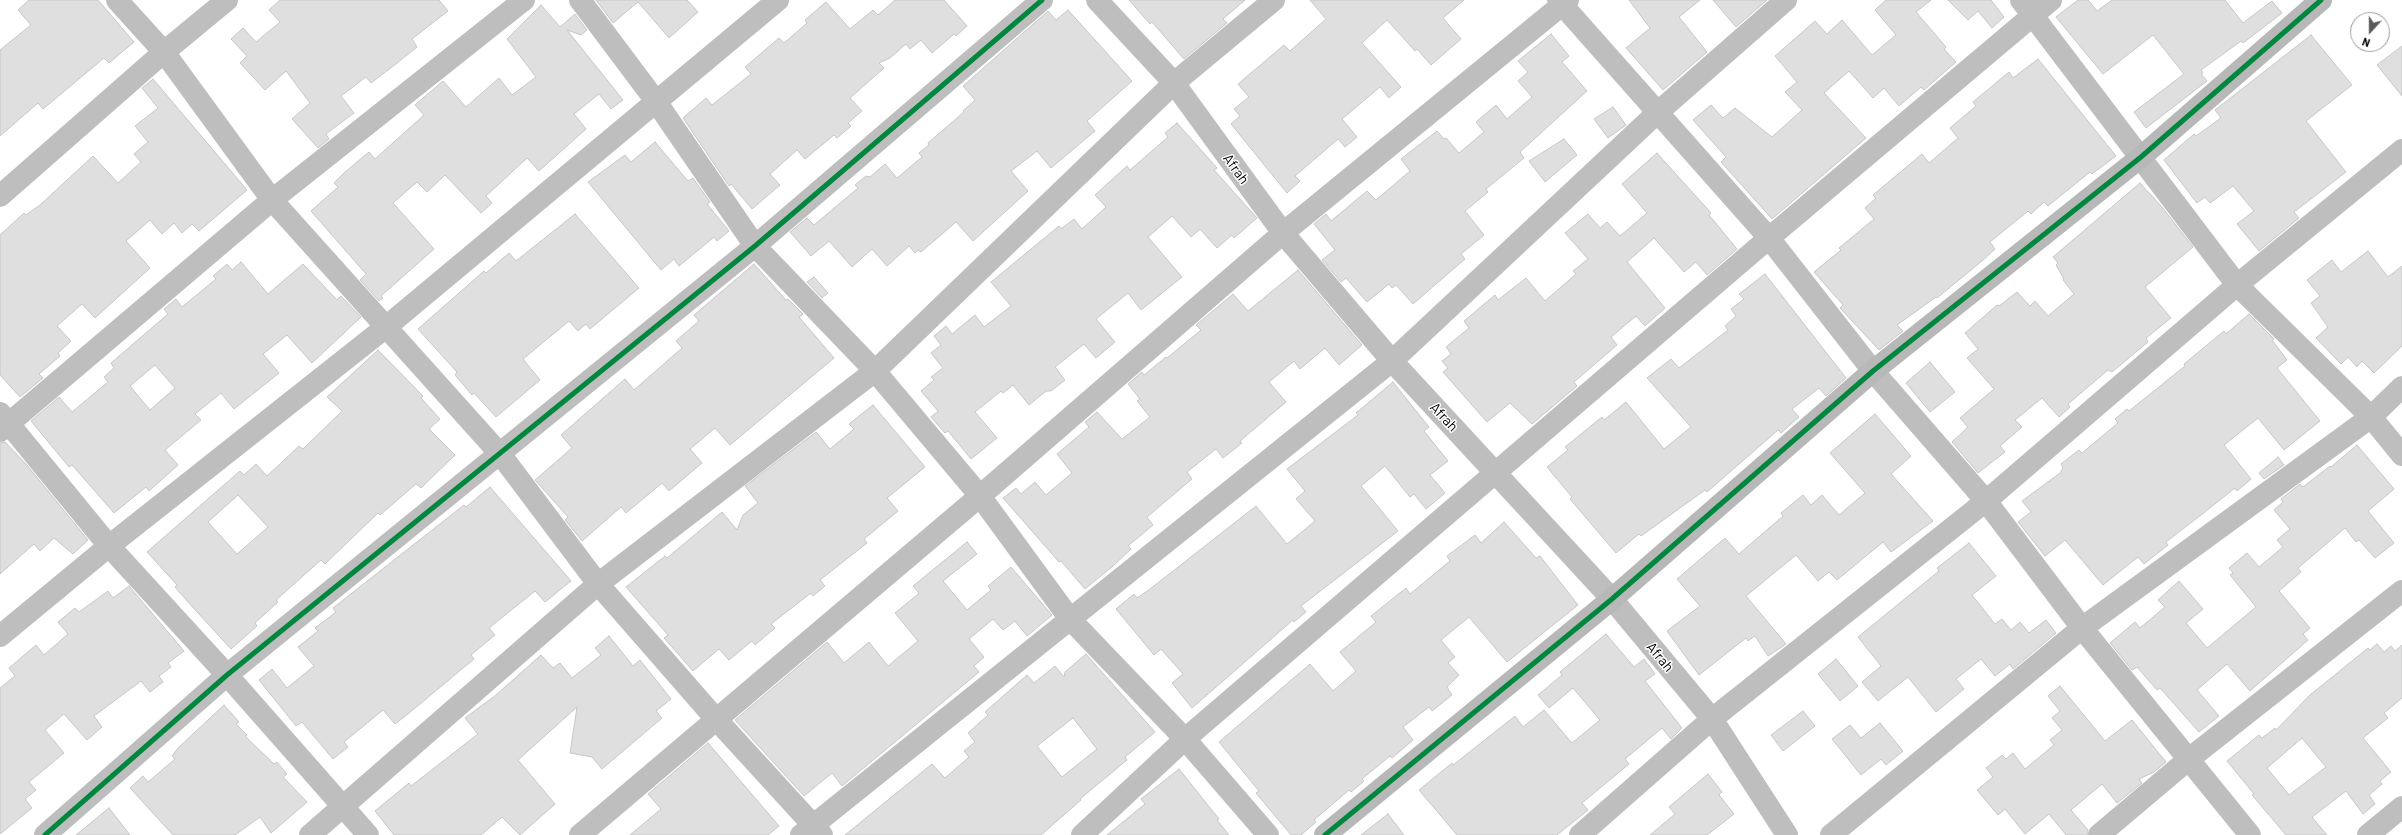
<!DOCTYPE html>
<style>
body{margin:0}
#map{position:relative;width:2402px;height:835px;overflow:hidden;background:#fff;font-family:Barlow,sans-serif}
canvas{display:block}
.north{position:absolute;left:2350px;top:12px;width:40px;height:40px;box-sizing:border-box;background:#fff;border:1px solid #999;border-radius:50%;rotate:201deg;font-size:11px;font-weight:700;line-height:16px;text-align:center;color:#000}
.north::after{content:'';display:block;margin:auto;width:14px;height:18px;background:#595959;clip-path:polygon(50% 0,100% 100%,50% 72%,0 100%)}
</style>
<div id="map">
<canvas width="2402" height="835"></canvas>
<div class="north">N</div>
</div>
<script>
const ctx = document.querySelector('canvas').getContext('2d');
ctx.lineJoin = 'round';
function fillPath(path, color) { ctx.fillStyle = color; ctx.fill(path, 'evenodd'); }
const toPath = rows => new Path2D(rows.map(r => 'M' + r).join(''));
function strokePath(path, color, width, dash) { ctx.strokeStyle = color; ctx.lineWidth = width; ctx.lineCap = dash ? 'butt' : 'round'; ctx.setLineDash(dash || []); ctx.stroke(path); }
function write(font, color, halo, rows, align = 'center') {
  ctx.font = font + ' Barlow,sans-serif'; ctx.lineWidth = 3; ctx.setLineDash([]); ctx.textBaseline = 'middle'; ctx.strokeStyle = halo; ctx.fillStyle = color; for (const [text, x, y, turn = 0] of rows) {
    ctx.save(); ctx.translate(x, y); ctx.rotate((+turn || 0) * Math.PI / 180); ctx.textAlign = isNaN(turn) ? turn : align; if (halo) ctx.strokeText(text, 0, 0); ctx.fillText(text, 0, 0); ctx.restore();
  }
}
const building = toPath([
 [29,0,98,0,134,42,109,63,104,58,43,109,38,103,0,136,0,50,31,25,18,10,29,0],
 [280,0,439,0,448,11,412,39,417,47,392,67,371,83,366,77,341,96,354,113,326,134,329,139,318,148,292,119,310,103,286,71,265,90,240,63,247,56,231,39,243,28,256,42,280,22,269,10,280,0],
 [596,0,687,0,698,12,669,38,638,2,613,23,596,0],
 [895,0,944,0,967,26,956,36,954,34,932,53,921,40,910,49,906,44,890,58,879,63,884,68,850,98,862,111,848,123,851,126,837,138,834,135,805,159,797,150,770,174,780,185,752,209,731,184,729,186,683,118,706,98,712,105,751,74,745,67,779,38,784,43,807,23,805,20,826,2,850,29,873,10,878,15,895,0],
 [1129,0,1245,0,1223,19,1227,23,1184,59,1152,22,1150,24,1129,0],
 [1310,0,1464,0,1443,18,1461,39,1431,65,1417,49,1415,51,1387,20,1362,43,1401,87,1389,98,1380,87,1342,119,1357,137,1345,147,1338,139,1295,176,1300,181,1287,193,1231,124,1240,116,1234,109,1249,97,1238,84,1284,45,1290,51,1326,19,1310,0],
 [1629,0,1700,0,1679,17,1707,52,1663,90,1626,48,1650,28,1629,0],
 [1713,0,1767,0,1736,27,1713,0],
 [1886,0,1931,0,1916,12,1946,47,1944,49,1956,62,1924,90,1921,87,1899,106,1884,88,1873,98,1849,71,1824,93,1866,138,1772,219,1721,162,1726,157,1693,120,1711,105,1723,118,1735,108,1772,137,1802,110,1785,92,1797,82,1775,56,1815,21,1827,34,1842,20,1872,55,1896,35,1875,10,1886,0],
 [1948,0,1991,0,2004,17,1992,28,1978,11,1968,20,1948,0],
 [2078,0,2088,0,2097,11,2112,0,2225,0,2243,23,2272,1,2282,13,2243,43,2241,41,2201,70,2203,73,2201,74,2207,81,2146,128,2134,112,2184,74,2153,35,2103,74,2056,17,2078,0],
 [541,5,560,27,575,14,587,30,581,35,567,30,623,100,611,109,599,94,574,114,586,129,539,171,527,158,486,196,492,203,481,213,445,175,427,192,417,182,393,203,434,249,381,296,383,298,379,301,360,280,366,274,311,211,338,187,334,183,345,172,369,152,375,159,424,115,415,105,443,81,466,107,499,78,512,95,536,77,507,39,541,5],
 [1068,10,1132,81,1087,121,1095,131,1051,168,1037,151,1011,171,1028,191,973,241,956,222,921,252,918,250,915,253,909,246,887,266,872,249,852,267,829,241,811,256,790,232,807,218,814,225,858,188,855,185,866,176,870,177,885,164,897,178,922,157,919,153,929,145,928,143,964,112,963,111,975,100,963,86,1048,11,1056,20,1068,10],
 [1551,34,1569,56,1562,62,1587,91,1520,152,1524,158,1486,189,1488,192,1465,211,1484,235,1461,254,1465,259,1413,304,1396,285,1392,288,1389,284,1367,302,1346,278,1341,282,1322,260,1335,250,1314,224,1326,214,1331,221,1367,191,1376,200,1410,171,1401,159,1437,131,1444,139,1446,138,1459,153,1484,132,1476,122,1496,105,1507,119,1532,97,1518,81,1528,72,1518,61,1551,34],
 [2311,35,2352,85,2306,121,2346,172,2294,212,2299,218,2259,251,2237,224,2254,211,2233,186,2210,203,2205,197,2197,203,2164,160,2194,134,2196,136,2221,118,2215,110,2311,35],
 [2402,46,2402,96,2377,65,2402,46],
 [2038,59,2116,156,2092,174,2090,172,2048,206,2044,202,2031,214,2028,211,1990,242,1995,249,1982,261,1937,298,1936,297,1897,325,1903,331,1879,350,1840,308,1843,305,1814,272,1841,250,1839,248,1874,219,1865,208,1876,198,1873,195,1922,154,1929,163,1958,138,1950,128,1976,106,1973,102,2009,72,2013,78,2038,59],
 [153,79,247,190,199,231,192,224,182,233,174,223,162,234,150,220,126,241,150,268,95,318,82,304,57,326,71,341,58,353,60,356,39,374,43,378,20,397,0,375,0,235,24,213,26,215,40,205,93,156,118,183,141,162,134,154,148,142,135,126,158,108,142,88,153,79],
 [1613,107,1626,125,1608,138,1594,119,1613,107],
 [1177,123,1217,168,1214,170,1257,218,1234,238,1232,235,1217,248,1200,229,1191,237,1172,216,1148,237,1182,277,1141,310,1128,293,1096,319,1115,342,1096,358,1084,344,1055,367,1065,380,1051,391,1046,391,1029,405,1013,385,1003,393,1001,391,975,412,997,438,971,459,948,431,945,433,931,417,938,411,921,391,934,380,931,377,943,368,931,353,941,345,934,336,946,326,952,334,975,315,984,327,1011,306,991,282,1059,226,1061,229,1074,219,1082,229,1106,207,1095,195,1127,166,1130,170,1168,137,1165,133,1177,123],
 [1564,139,1577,155,1545,182,1529,161,1564,139],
 [655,142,688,181,693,178,710,202,707,204,729,231,717,241,714,237,679,266,674,259,661,270,588,182,625,155,631,162,655,142],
 [1657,153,1711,213,1709,215,1737,249,1707,275,1696,262,1684,272,1654,238,1627,262,1665,308,1645,326,1636,316,1611,337,1617,345,1574,382,1577,386,1532,424,1510,403,1487,422,1443,372,1448,368,1442,361,1451,354,1446,347,1469,328,1464,321,1495,295,1498,300,1526,278,1545,301,1576,274,1573,271,1588,259,1565,233,1588,214,1600,228,1607,222,1620,236,1647,213,1622,184,1657,153],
 [2140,183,2162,207,2193,247,2145,287,2171,318,2146,338,2148,342,2112,372,2108,370,2068,404,2070,407,2059,417,2042,398,2015,420,2022,427,2000,446,2005,452,1978,473,1952,442,1968,427,1960,418,1994,389,1967,358,1978,349,1965,333,1997,305,1999,306,2017,292,2030,306,2035,301,2048,316,2074,294,2063,280,2064,279,2056,265,2058,263,2053,257,2140,183],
 [575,214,639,288,590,329,586,324,578,331,569,321,523,359,540,380,496,417,474,393,472,395,455,375,457,372,418,329,484,271,486,273,509,253,516,261,575,214],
 [2368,251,2388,277,2402,266,2402,346,2374,373,2362,361,2357,367,2348,357,2341,364,2316,338,2328,327,2311,303,2320,296,2307,280,2332,260,2341,272,2368,251],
 [241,262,268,294,303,264,337,300,341,296,361,317,312,363,287,335,263,354,279,373,234,409,221,393,195,414,201,420,165,450,178,465,149,491,146,487,114,513,72,465,69,467,31,421,59,397,72,412,108,382,104,377,114,368,111,363,168,314,164,309,176,299,182,307,216,279,213,276,227,264,232,270,241,262],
 [155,365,175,388,150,410,130,386,155,365],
 [754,264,786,300,788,299,803,314,799,317,834,358,730,445,715,428,690,449,702,463,669,491,662,483,626,513,621,507,582,541,565,520,568,517,535,480,572,448,561,435,625,379,634,390,682,348,676,341,699,321,694,315,754,264],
 [1298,270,1362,345,1339,365,1325,348,1300,369,1294,361,1269,382,1286,402,1240,441,1242,443,1223,458,1216,449,1187,472,1192,479,1147,517,1153,525,1128,546,1131,549,1113,566,1085,589,1061,561,1059,562,1003,498,1016,488,1021,494,1035,482,1046,495,1072,473,1057,454,1089,427,1085,422,1097,412,1122,439,1150,417,1137,401,1140,399,1128,384,1142,372,1144,375,1166,357,1167,358,1201,330,1196,325,1233,294,1248,311,1298,270],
 [1765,274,1846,378,1826,396,1819,388,1792,409,1799,417,1781,433,1778,430,1707,492,1705,490,1641,536,1639,534,1616,553,1570,499,1572,497,1547,467,1568,450,1565,447,1602,417,1604,420,1626,402,1664,449,1691,427,1647,378,1671,359,1679,368,1728,330,1725,326,1736,316,1731,309,1744,299,1739,294,1765,274],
 [814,277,828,293,822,298,807,282,814,277],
 [2249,314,2274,339,2272,340,2287,360,2277,368,2320,421,2284,450,2258,418,2224,445,2251,479,2237,491,2235,488,2201,515,2166,542,2168,545,2144,564,2138,557,2103,585,2065,540,2045,556,2018,522,2031,512,2022,501,2060,473,2063,468,2061,464,2079,450,2082,453,2118,423,2115,419,2127,409,2129,411,2185,366,2184,364,2224,331,2226,334,2249,314],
 [378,350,423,396,421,398,440,419,429,429,455,455,421,488,416,484,380,515,378,513,325,564,321,560,276,600,278,602,255,623,257,626,231,649,187,601,175,587,177,585,147,552,240,471,244,475,256,464,267,476,299,446,303,449,342,411,327,397,378,350],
 [238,495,268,527,237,554,208,522,238,495],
 [1930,362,1955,392,1930,412,1906,383,1930,362],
 [1393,382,1429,427,1424,431,1448,461,1430,475,1445,493,1426,509,1414,494,1410,497,1385,466,1361,486,1398,531,1301,606,1306,612,1294,622,1293,620,1192,708,1172,683,1183,674,1161,649,1154,655,1116,609,1134,594,1137,598,1150,589,1256,506,1287,544,1315,521,1296,499,1305,491,1287,469,1358,415,1356,413,1393,382],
 [873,405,925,467,887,498,898,511,864,539,867,543,820,580,825,586,813,596,811,593,771,624,775,628,755,645,752,641,729,660,719,649,693,671,664,638,668,635,626,587,665,556,667,558,722,512,737,530,743,515,758,503,745,486,816,432,830,449,854,429,849,424,873,405],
 [1875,414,1911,456,1891,474,1933,521,1891,552,1883,542,1837,580,1829,572,1818,581,1796,555,1746,596,1786,644,1768,656,1755,636,1748,641,1746,638,1699,675,1667,631,1700,606,1677,579,1725,538,1739,554,1783,516,1781,513,1803,495,1811,505,1822,495,1839,515,1865,493,1830,453,1875,414],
 [5,442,26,464,88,540,73,554,54,538,40,551,34,544,0,574,0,443,5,442],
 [2357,445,2394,489,2368,511,2394,543,2375,558,2359,540,2356,542,2345,528,2298,568,2301,572,2279,591,2310,628,2303,634,2308,640,2250,691,2227,664,2197,690,2219,716,2199,732,2160,688,2157,690,2137,667,2132,670,2110,643,2135,622,2140,628,2165,607,2158,600,2179,581,2203,609,2186,623,2207,648,2256,607,2230,575,2233,573,2229,568,2247,553,2259,567,2283,547,2277,540,2290,529,2274,510,2283,502,2281,499,2300,484,2303,487,2330,466,2331,467,2357,445],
 [2278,457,2284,465,2264,479,2259,473,2278,457],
 [490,487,571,581,545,602,535,591,489,628,495,635,471,655,474,659,408,714,395,724,383,710,344,742,348,747,333,759,302,722,296,726,259,680,272,669,287,688,314,666,298,647,318,631,315,628,336,612,333,608,464,505,466,507,490,487],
 [1504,522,1536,558,1540,556,1578,605,1507,662,1469,617,1441,640,1455,657,1448,663,1459,675,1447,687,1452,695,1432,711,1429,707,1403,727,1413,740,1392,758,1390,756,1362,779,1364,781,1351,792,1349,790,1314,820,1316,822,1301,835,1291,835,1256,793,1259,791,1219,742,1310,664,1333,691,1356,671,1340,652,1376,622,1371,616,1406,588,1410,594,1450,561,1447,556,1475,535,1481,543,1504,522],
 [967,542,977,554,943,581,967,610,991,590,988,586,1011,567,1052,615,1027,636,1015,621,1003,630,993,619,969,639,984,657,974,666,979,672,842,786,832,773,804,796,735,720,827,642,844,663,869,642,888,666,918,641,895,613,917,595,919,593,913,586,967,542],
 [1969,543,1996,576,1972,595,1995,624,2002,619,2011,630,2020,622,2029,633,2046,620,2056,633,2013,669,2010,664,1995,676,1981,659,1956,679,1964,689,1936,712,1908,677,1878,701,1862,682,1881,666,1858,637,1939,571,1937,568,1969,543],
 [129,586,184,651,168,663,171,667,159,676,163,682,150,692,141,681,94,716,102,727,87,740,64,714,45,730,64,753,29,782,36,790,25,799,32,808,0,834,0,688,15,676,9,668,36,645,44,655,68,634,58,622,75,608,79,612,108,591,113,598,129,586],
 [1606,634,1634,667,1644,659,1655,674,1645,681,1682,728,1671,739,1662,728,1625,759,1629,764,1582,803,1588,810,1557,835,1457,835,1419,790,1452,763,1453,765,1515,716,1523,727,1544,710,1572,743,1600,720,1573,688,1549,708,1538,695,1562,675,1560,672,1606,634],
 [609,636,633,666,640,660,671,699,656,711,662,718,602,769,592,757,570,753,577,707,518,760,555,804,520,835,502,817,481,835,394,835,375,811,409,783,411,786,478,734,465,718,496,695,541,655,553,668,560,663,572,678,601,655,595,648,609,636],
 [2377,644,2384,652,2391,646,2395,651,2402,645,2402,698,2384,713,2388,718,2363,738,2391,772,2380,781,2382,784,2369,795,2375,804,2363,814,2346,791,2312,817,2327,835,2286,835,2252,795,2254,794,2227,761,2259,735,2262,738,2275,728,2276,730,2310,695,2368,648,2370,650,2377,644],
 [2302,738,2326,767,2289,795,2267,768,2302,738],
 [1086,654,1155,732,1125,757,1127,760,1080,799,1081,800,1041,835,845,835,932,764,945,778,969,757,964,751,975,742,968,733,988,715,985,712,1027,675,1034,683,1055,666,1064,677,1065,672,1086,654],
 [1073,718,1097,749,1062,777,1037,746,1073,718],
 [1836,659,1858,686,1840,701,1818,674,1836,659],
 [2060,686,2105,741,2132,720,2166,762,2154,772,2139,779,2142,783,2117,803,2102,784,2071,810,2088,830,2087,835,2066,835,2049,814,2025,834,2005,809,1998,815,1977,790,1993,777,1986,768,2002,755,2006,759,2013,753,2025,769,2054,745,2050,740,2062,730,2052,718,2060,711,2048,696,2060,686],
 [224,705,239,722,236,724,247,735,245,736,274,764,277,762,287,774,283,777,307,802,271,833,260,817,235,835,173,835,130,788,143,776,148,782,175,759,172,756,178,748,224,705],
 [1803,711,1815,726,1783,751,1771,735,1803,711],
 [1880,723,1903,751,1886,765,1881,759,1861,775,1832,739,1850,725,1861,738,1880,723],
 [708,743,779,826,768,835,630,835,661,809,648,794,708,743],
 [1179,769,1219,819,1217,820,1229,835,1107,835,1145,804,1141,799,1179,769],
 [1708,774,1722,792,1719,795,1734,814,1707,835,1650,835,1675,814,1669,807,1708,774],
 [109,808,130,835,76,835,109,808],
 [1388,814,1404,835,1361,835,1388,814]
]);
fillPath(building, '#dfdfdf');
strokePath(building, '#c7c7c7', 1);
strokePath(toPath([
 [117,0,164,52,272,200,501,455,598,584,715,718,822,835],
 [580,0,655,100,755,246,875,371,980,496,1070,619,1185,739,1268,835],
 [1097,0,1174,83,1283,233,1392,361,1612,599,1712,719,1787,835],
 [1558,0,1769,238,1873,371,1986,501,2082,628,2250,835],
 [2021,0,2237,285,2371,417,2402,455],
 [0,196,164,52,227,0],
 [0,413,109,546,227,675,368,835],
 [0,431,272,200,524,0],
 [0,636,109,546,386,327,778,0],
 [45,835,227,675,755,246,1042,0],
 [310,835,598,584,875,371,1174,83,1274,0],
 [580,835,980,496,1283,233,1568,0],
 [801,835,1392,361,1657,113,1786,0],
 [1082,835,1185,739,1769,238,2051,0],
 [1580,835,1712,719,1986,501,2237,285,2402,150],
 [1831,835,2082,628,2371,417,2402,387],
 [2099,835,2189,759,2402,591],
 [2368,835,2402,807]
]), '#bebebe', 22);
strokePath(toPath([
 [1325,835,1612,599,1873,371,2141,157,2321,0]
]), '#b8b8b8', 22);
strokePath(toPath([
 [45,835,227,675,755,246,1042,0],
 [1325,835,1612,599,1873,371,2141,157,2321,0]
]), '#00873e', 5);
write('14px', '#000', '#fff', [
 ["Afrah",1236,169,54],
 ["Afrah",1444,417,47],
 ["Afrah",1660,657,50]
]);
</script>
